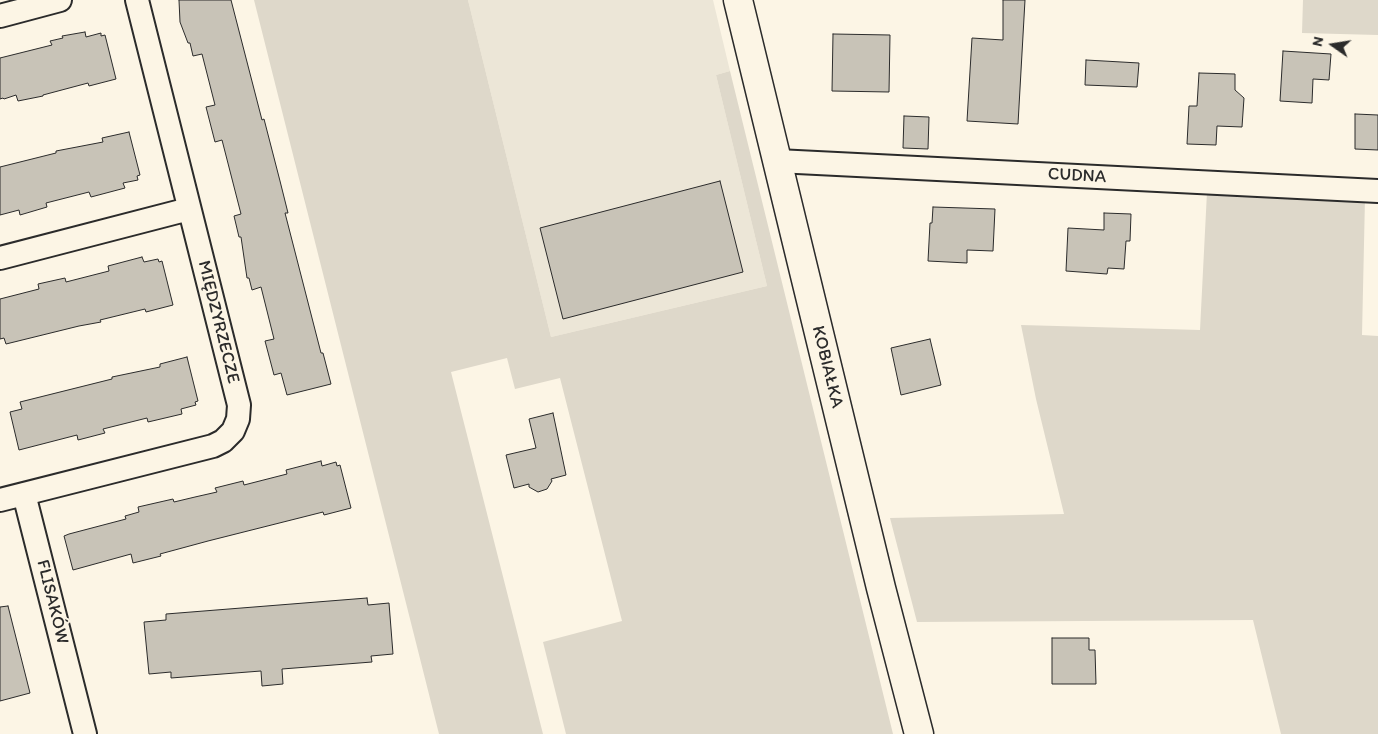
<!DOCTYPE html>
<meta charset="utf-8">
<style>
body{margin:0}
#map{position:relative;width:1378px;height:734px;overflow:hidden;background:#fcf5e5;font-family:Itim,sans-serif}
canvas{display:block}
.north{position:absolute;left:1308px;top:20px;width:50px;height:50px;-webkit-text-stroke:4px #fcf5e5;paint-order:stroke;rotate:283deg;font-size:14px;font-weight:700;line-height:20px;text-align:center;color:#2b2b2b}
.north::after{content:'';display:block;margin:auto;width:18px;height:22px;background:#2b2b2b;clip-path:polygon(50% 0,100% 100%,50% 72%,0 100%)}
</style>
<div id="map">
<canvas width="1378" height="734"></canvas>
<div class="north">N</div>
</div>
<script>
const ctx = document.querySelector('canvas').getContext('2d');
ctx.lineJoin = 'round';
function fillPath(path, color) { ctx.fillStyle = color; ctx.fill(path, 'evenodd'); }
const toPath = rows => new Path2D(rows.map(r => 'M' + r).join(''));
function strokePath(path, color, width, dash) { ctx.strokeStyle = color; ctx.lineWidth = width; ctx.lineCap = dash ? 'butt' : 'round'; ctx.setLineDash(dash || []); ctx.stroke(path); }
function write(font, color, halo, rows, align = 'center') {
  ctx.font = font + ' Itim,sans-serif'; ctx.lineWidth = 4; ctx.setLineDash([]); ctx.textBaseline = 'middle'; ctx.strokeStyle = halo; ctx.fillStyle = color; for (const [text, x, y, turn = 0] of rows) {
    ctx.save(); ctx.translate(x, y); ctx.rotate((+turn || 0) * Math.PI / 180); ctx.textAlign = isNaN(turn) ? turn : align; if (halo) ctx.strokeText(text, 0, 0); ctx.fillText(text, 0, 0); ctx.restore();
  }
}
fillPath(toPath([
 [468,0,713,0,730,71,716,75,767,286,551,337]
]), '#ece6d7');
fillPath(toPath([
 [254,0,468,0,551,337,767,286,716,75,730,71,893,734,566,734,543,642,622,621,560,378,515,389,507,358,451,372,543,734,439,734],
 [1303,0,1378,0,1378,35,1302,33],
 [1207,192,1365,198,1362,335,1378,336,1378,734,1281,734,1253,620,917,622,890,518,1064,514,1036,399,1021,325,1200,330]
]), '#ded8ca');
const building = toPath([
 [179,0,231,0,262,120,264,119,280,181,288,213,285,213,321,353,323,353,331,384,287,395,281,373,274,375,265,341,274,339,261,287,252,290,249,278,247,278,241,237,239,237,234,216,241,214,222,140,215,142,206,107,215,105,202,54,193,56,190,43,188,43,180,22,179,0],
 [1003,0,1025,0,1018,124,967,121,972,38,1003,40,1003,0],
 [85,32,86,37,101,33,101,36,105,35,116,79,89,86,88,83,43,95,43,96,18,101,16,95,4,99,3,98,0,99,0,58,52,45,50,41,63,38,62,36,85,32],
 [833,34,890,35,889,92,832,91,833,34],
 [1283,51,1331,54,1329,80,1313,79,1312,103,1280,101,1283,51],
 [1086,60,1139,63,1137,87,1085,85,1086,60],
 [1199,73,1235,74,1235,90,1244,98,1242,127,1217,126,1216,145,1187,144,1189,106,1197,106,1199,73],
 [1355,114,1378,115,1378,150,1355,149,1355,114],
 [904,116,929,117,928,149,903,148,904,116],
 [129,132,140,175,137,176,138,180,123,183,125,188,91,197,89,192,46,203,47,207,20,215,19,210,0,215,0,167,56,153,56,151,103,142,102,138,129,132],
 [720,181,743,272,563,319,540,228,720,181],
 [933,207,995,209,993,251,967,250,967,263,928,261,930,223,932,223,933,207],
 [1104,213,1131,214,1130,241,1126,241,1124,269,1108,268,1107,274,1066,271,1068,228,1104,230,1104,213],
 [142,257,144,262,158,259,159,262,162,261,173,305,146,312,145,309,100,320,101,322,79,326,6,344,4,338,0,339,0,299,39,289,38,284,65,278,66,282,109,271,108,266,142,257],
 [930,339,941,385,901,395,891,348,930,339],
 [187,357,198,401,195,402,196,405,181,409,182,414,148,422,147,418,103,429,105,433,78,440,77,435,19,450,10,412,22,409,20,402,112,379,112,377,160,367,160,364,187,357],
 [553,413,566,475,551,479,552,481,547,489,538,492,529,487,529,484,514,488,506,455,536,448,529,419,553,413],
 [321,461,322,466,336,462,337,466,340,465,351,508,324,515,323,512,208,541,160,554,161,556,133,563,131,554,73,570,64,536,69,534,126,519,125,516,139,512,138,507,173,499,174,502,195,497,217,492,215,488,243,481,244,485,287,474,286,470,321,461],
 [367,598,368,605,389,603,393,654,371,656,372,662,282,669,283,684,262,686,261,671,171,678,171,672,149,674,144,622,166,620,166,614,367,598],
 [8,606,30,693,0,701,0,607,8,606],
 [1052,638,1089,638,1089,650,1095,650,1096,684,1052,684,1052,638]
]);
fillPath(building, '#c8c3b7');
strokePath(building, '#2b2b2b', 1);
const street = toPath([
 [0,16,60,0],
 [777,161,1378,191],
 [0,258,189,209],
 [24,494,85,734],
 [0,500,213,446,223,441,233,431,238,419,239,405,137,0]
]);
const secondary = toPath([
 [738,0,881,588,919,734]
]);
strokePath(street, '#2b2b2b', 26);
strokePath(secondary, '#2b2b2b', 31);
strokePath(street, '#fcf5e5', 22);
strokePath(secondary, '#fcf5e5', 28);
write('18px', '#2b2b2b', '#fcf5e5', [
 ["CUDNA",1077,176,3],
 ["MIĘDZYRZECZE",218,322,76],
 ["KOBIAŁKA",827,367,76],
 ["FLISAKÓW",52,602,76]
]);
</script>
